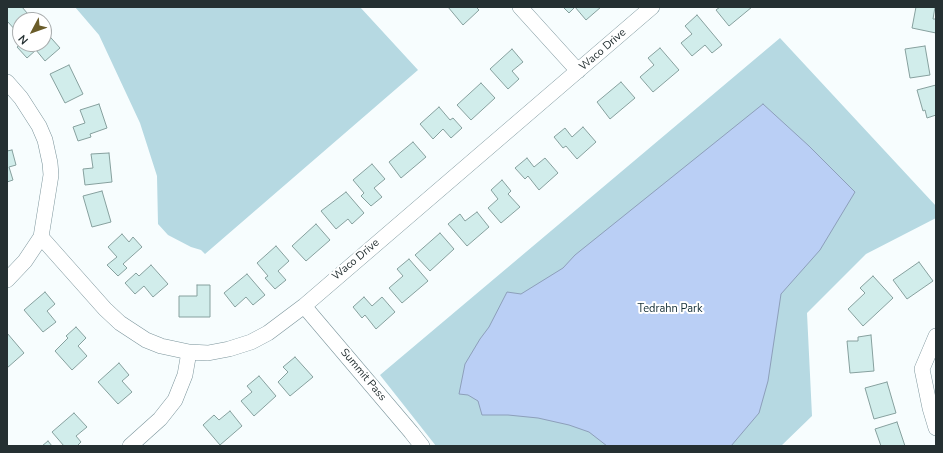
<!DOCTYPE html>
<style>
body{margin:0}
#map{position:relative;width:943px;height:453px;overflow:hidden;background:#f7fdfe;font-family:"Nunito Sans",sans-serif}
canvas{display:block}
.frame{position:absolute;inset:0;border:8px solid #253032;pointer-events:none}
.north{position:absolute;left:12px;top:12px;width:40px;height:40px;box-sizing:border-box;background:#fff;border:1px solid #a8acad;border-radius:50%;rotate:229deg;font-size:11px;font-weight:700;line-height:16px;text-align:center;color:#253032}
.north::after{content:'';display:block;margin:auto;width:14px;height:18px;background:#6a5c29;clip-path:polygon(50% 0,100% 100%,50% 72%,0 100%)}
</style>
<div id="map">
<canvas width="943" height="453"></canvas>
<div class="frame"></div>
<div class="north">N</div>
</div>
<script>
const ctx = document.querySelector('canvas').getContext('2d');
ctx.lineJoin = 'round';
function fillPath(path, color) { ctx.fillStyle = color; ctx.fill(path, 'evenodd'); }
const toPath = rows => new Path2D(rows.map(r => 'M' + r).join(''));
function strokePath(path, color, width, dash) { ctx.strokeStyle = color; ctx.lineWidth = width; ctx.lineCap = dash ? 'butt' : 'round'; ctx.setLineDash(dash || []); ctx.stroke(path); }
function write(font, color, halo, rows, align = 'center') {
  ctx.font = font + ' "Nunito Sans",sans-serif'; ctx.lineWidth = 4; ctx.setLineDash([]); ctx.textBaseline = 'middle'; ctx.strokeStyle = halo; ctx.fillStyle = color; for (const [text, x, y, turn = 0] of rows) {
    ctx.save(); ctx.translate(x, y); ctx.rotate((+turn || 0) * Math.PI / 180); ctx.textAlign = isNaN(turn) ? turn : align; if (halo) ctx.strokeText(text, 0, 0); ctx.fillText(text, 0, 0); ctx.restore();
  }
}
fillPath(toPath([
 [75,7,360,7,418,70,205,254,201,250,191,247,168,235,158,224,157,176,140,123,99,35],
 [780,38,936,206,936,218,866,254,807,313,812,416,781,446,436,446,380,375]
]), '#b6d9e2');
const water = toPath([
 [763,104,809,146,855,192,820,250,781,294,768,381,759,413,731,446,607,446,589,432,569,425,538,418,508,415,482,415,478,401,468,395,459,394,465,364,480,339,489,327,507,292,521,294,563,268,575,255,763,104]
]);
fillPath(water, '#bacff5');
strokePath(water, '#8d9fba', 1);
const building = toPath([
 [7,7,22,7,33,20,20,20,20,31,18,33,7,21,7,7],
 [448,7,476,7,479,10,463,25,448,7],
 [563,7,601,7,586,20,575,7,569,13,563,7],
 [720,7,752,7,729,26,716,10,720,7],
 [916,7,935,7,933,19,936,19,936,33,912,28,916,7],
 [697,15,722,45,712,53,705,45,692,56,681,43,692,34,685,26,697,15],
 [44,30,60,48,45,61,36,50,27,58,17,47,21,44,44,44,44,30],
 [925,46,930,75,910,78,905,49,925,46],
 [660,48,679,70,653,92,640,77,654,65,648,58,660,48],
 [512,49,523,62,512,71,519,79,508,89,490,69,512,49],
 [69,65,83,94,65,103,50,74,69,65],
 [621,82,635,98,610,119,597,102,621,82],
 [481,83,495,98,471,120,457,105,481,83],
 [936,85,936,115,927,118,925,110,923,111,917,90,936,85],
 [99,104,107,128,90,134,91,137,78,141,73,127,85,123,80,110,99,104],
 [439,107,450,120,453,118,462,128,451,138,443,129,433,139,420,124,439,107],
 [583,127,596,142,577,159,566,146,563,148,554,137,565,128,572,137,583,127],
 [413,142,426,157,401,178,389,162,413,142],
 [12,150,16,165,9,167,13,180,7,182,7,151,12,150],
 [109,153,112,182,85,185,83,169,93,168,91,154,109,153],
 [527,158,534,167,545,158,558,173,539,190,528,176,525,179,515,168,527,158],
 [372,164,385,179,374,188,382,197,371,206,361,196,364,193,353,180,372,164],
 [502,180,511,191,508,194,520,207,501,223,488,208,498,199,491,190,502,180],
 [102,191,111,222,92,227,83,196,102,191],
 [346,192,364,213,352,224,348,219,336,229,321,211,346,192],
 [477,212,489,227,467,246,448,224,460,214,465,221,477,212],
 [316,224,330,240,306,261,292,246,316,224],
 [440,233,454,249,430,271,415,255,440,233],
 [122,234,129,242,133,237,142,247,123,264,127,268,118,276,107,265,117,257,108,247,122,234],
 [276,246,289,261,278,271,286,280,275,289,265,278,268,276,257,263,276,246],
 [409,259,428,281,402,303,389,288,403,276,397,269,409,259],
 [919,262,933,281,907,299,893,280,919,262],
 [151,265,168,284,153,297,144,286,135,294,125,283,136,273,139,276,151,265],
 [247,274,265,295,253,305,246,297,235,307,224,293,247,274],
 [873,276,893,298,863,326,848,309,865,293,860,288,873,276],
 [197,285,210,285,210,317,179,317,179,296,197,296,197,285],
 [45,292,55,304,47,311,56,322,43,332,24,310,45,292],
 [364,297,372,306,382,297,395,312,376,329,365,315,362,318,353,307,364,297],
 [76,327,86,338,78,346,87,356,72,370,55,351,68,338,66,336,76,327],
 [7,333,24,353,7,368,7,333],
 [871,335,874,371,850,373,847,341,858,341,858,337,871,335],
 [295,357,313,377,290,396,278,382,288,372,283,367,295,357],
 [119,363,129,375,122,381,132,392,118,404,98,382,119,363],
 [259,376,276,396,254,416,241,401,252,392,247,386,259,376],
 [887,382,896,413,874,419,865,388,887,382],
 [230,411,242,426,220,445,203,425,214,415,219,420,230,411],
 [74,413,87,427,76,436,81,442,77,446,64,446,52,432,74,413],
 [897,422,905,446,881,446,875,429,897,422],
 [48,441,52,446,42,446,48,441]
]);
fillPath(building, '#d1edeb');
strokePath(building, '#86a09e', 1);
const minor = toPath([
 [520,7,578,71],
 [7,82,21,98,39,126,45,140,50,163,51,175,41,237,25,261,7,280],
 [41,237,105,309,120,323,146,340,161,346,189,352,208,353,229,349,251,342,268,333,304,306,652,7],
 [304,306,411,432,422,446],
 [936,336,922,369,930,408,936,428],
 [130,446,160,419,175,400,185,375,189,352]
]);
strokePath(minor, '#7b949b', 16);
strokePath(minor, '#fff', 15);
write('11px', '#253032', '#fff', [
 ["Waco Drive",603,50,-41],
 ["Waco Drive",356,260,-40],
 ["Summit Pass",363,375,50]
]);
write('11px', '#122d34', '#fff', [
 ["Tedrahn Park",670,309]
]);
</script>
